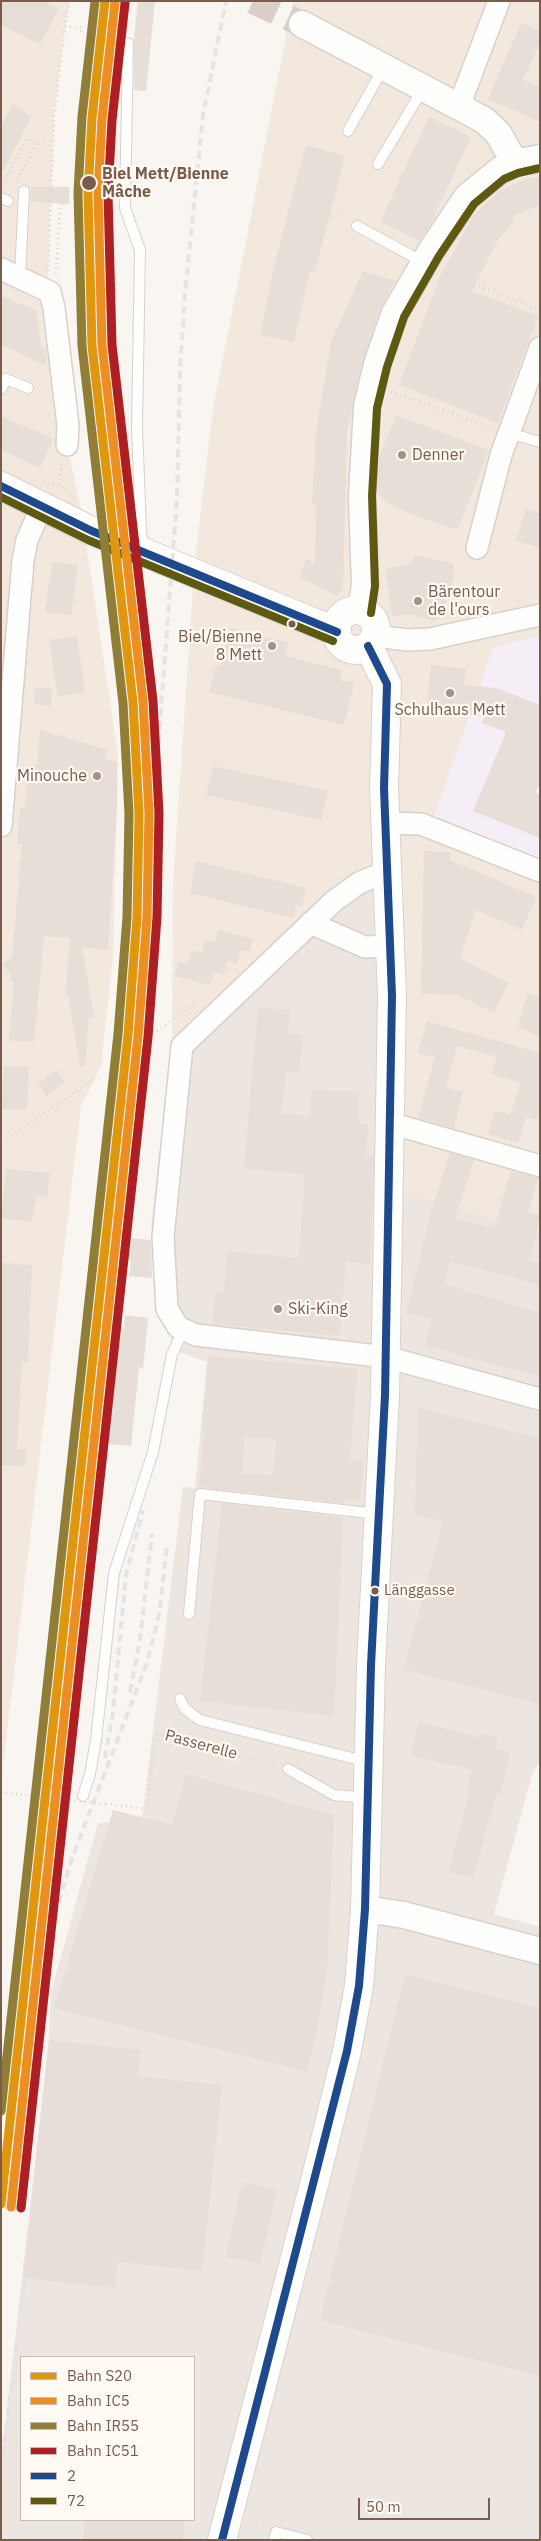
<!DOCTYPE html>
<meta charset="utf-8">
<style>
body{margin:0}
#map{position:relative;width:541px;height:2541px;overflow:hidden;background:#f9f5f0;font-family:"IBM Plex Sans",sans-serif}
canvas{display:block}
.frame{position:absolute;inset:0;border:2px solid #7a5c4d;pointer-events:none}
.legend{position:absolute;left:20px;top:2356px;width:175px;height:165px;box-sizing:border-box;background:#fffaf3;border:1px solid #cabbb1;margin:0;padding:6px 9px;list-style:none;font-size:15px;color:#7a5c4d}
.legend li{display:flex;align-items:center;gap:10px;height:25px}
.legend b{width:25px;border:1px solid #cabbb1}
.scale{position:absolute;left:358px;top:2498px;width:132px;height:22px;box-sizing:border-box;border:2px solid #7a5c4d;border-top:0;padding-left:6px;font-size:15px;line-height:18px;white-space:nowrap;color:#7a5c4d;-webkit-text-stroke:4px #fffaf3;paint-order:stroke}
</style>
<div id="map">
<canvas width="541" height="2541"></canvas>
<div class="frame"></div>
<ul class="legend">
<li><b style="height:6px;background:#de970f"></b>Bahn S20</li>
<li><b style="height:6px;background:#ec8f22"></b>Bahn IC5</li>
<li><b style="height:6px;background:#917e36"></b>Bahn IR55</li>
<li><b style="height:6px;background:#ad1f23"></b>Bahn IC51</li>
<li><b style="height:6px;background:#1e498c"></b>2</li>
<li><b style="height:6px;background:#5d5910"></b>72</li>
</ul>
<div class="scale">50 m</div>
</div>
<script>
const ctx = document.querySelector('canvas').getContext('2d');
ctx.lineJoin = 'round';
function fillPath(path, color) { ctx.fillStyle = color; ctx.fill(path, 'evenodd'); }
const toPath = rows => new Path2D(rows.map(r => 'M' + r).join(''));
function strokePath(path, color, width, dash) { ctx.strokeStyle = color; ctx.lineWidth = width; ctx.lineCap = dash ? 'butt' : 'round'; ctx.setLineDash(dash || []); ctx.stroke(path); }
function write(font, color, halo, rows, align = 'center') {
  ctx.font = font + ' "IBM Plex Sans",sans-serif'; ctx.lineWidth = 4.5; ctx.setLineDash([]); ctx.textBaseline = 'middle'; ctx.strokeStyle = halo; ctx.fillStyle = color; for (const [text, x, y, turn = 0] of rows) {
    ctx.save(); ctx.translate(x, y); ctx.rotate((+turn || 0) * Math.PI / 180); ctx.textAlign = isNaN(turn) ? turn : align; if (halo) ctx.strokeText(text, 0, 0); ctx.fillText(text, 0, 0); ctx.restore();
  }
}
fillPath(toPath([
 [1,1,70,1,65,26,54,114,48,274,67,445,81,510,118,755,113,955,101,1066,81,1106,1,1783],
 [293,1,540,1,540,1232,402,1191,376,873,172,1038,173,885,195,559,213,409]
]), '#f2e8de');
fillPath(toPath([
 [376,872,402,1191,540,1232,540,1761,532,1775,494,1914,540,1927,540,2540,1,2540,1,2463,49,2040,51,1992,98,1823,142,1820,183,1487,195,1488,207,1362,171,1349,172,1230,151,1227,172,1038],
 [21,2357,194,2357,194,2520,21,2520]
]), '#ede5e0');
fillPath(toPath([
 [540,636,540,858,434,817,493,647]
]), '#f6eef6');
fillPath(toPath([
 [1,1,44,1,59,9,40,44,1,25],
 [138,1,155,1,146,91,134,90,134,39],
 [521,23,540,31,540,43,523,80,540,87,540,122,488,99],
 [13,105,32,116,1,174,1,127],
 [429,117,471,137,430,225,420,241,380,222],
 [306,145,345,156,315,272,310,271,294,342,260,335,275,262],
 [529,178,540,178,540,205,511,217,514,223,499,238,472,291,538,316,498,423,399,385,439,279,472,217,500,190],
 [31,187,69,187,69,204,31,202],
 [363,271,395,281,381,308,363,359,347,431,343,589,337,595,299,578,306,559,315,563,316,504,312,504,316,432,331,342],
 [1,296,37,311,41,347,46,349,46,365,1,345],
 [396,415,489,450,457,530,411,514,389,504,377,492,379,458],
 [1,416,53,439,40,468,1,450],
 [526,509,540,514,540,548,516,541],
 [415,555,454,564,452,588,436,622,411,614,392,616,386,569,412,563],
 [52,562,78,565,71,615,45,612],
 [231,628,289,643,285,656,342,670,340,680,354,683,344,725,209,692,216,666,221,665],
 [77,636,85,692,58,697,49,640],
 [431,665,466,669,464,685,496,688,540,705,540,783,535,793,540,795,540,838,473,811,506,732,482,723,484,717,426,710],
 [35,687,52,689,51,706,34,704],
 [40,730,108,750,105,759,117,762,117,809,108,950,82,947,94,1017,89,1018,85,1066,80,1066,68,995,65,995,70,938,44,936,34,1042,9,1040,14,982,10,981,11,974,2,965,12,957,22,844,17,844,20,807,25,807,29,765,37,765],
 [213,766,328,791,321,820,206,795],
 [424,851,450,852,450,860,536,897,522,930,476,910,460,958,509,983,494,1013,458,995,421,994],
 [196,861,306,888,302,907,296,905,293,918,190,893],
 [218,930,253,939,249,952,240,950,237,964,227,961,224,974,214,972,210,985,175,976,179,962,188,964,191,950,202,953,205,940,215,942],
 [528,993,540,997,540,1037,518,1026],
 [258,1007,290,1010,288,1034,303,1035,299,1073,286,1072,281,1114,310,1116,312,1090,359,1092,359,1124,368,1124,366,1156,374,1156,370,1264,346,1262,339,1336,213,1324,215,1292,224,1293,227,1251,299,1258,305,1174,244,1169],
 [427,1021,540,1053,540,1109,536,1120,526,1117,518,1143,488,1134,495,1110,510,1115,521,1083,491,1074,497,1057,457,1046,446,1087,463,1092,454,1128,418,1118,435,1057,418,1053],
 [4,1066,29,1067,27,1110,2,1109],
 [56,1070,65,1082,46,1096,38,1084],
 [450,1153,474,1160,455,1218,494,1228,511,1171,538,1178,528,1212,540,1215,530,1261,540,1264,540,1285,450,1262,444,1284,540,1313,540,1376,425,1346,432,1320,406,1313,431,1212],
 [6,1169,50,1173,47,1197,36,1196,32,1222,1,1218],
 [128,1238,151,1240,152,1278,129,1276,131,1260,125,1260],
 [1,1263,32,1265,28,1363,22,1362,17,1449,26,1449,25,1466,1,1465],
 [125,1315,148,1318,143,1369,139,1368,131,1446,108,1444,120,1328,124,1329],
 [208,1356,357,1369,350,1460,364,1461,360,1501,344,1499,344,1503,199,1487,204,1434,202,1433],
 [245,1437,276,1439,273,1476,242,1473],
 [418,1407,540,1439,540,1705,404,1669,443,1521,415,1514],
 [222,1503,343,1517,334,1716,200,1701],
 [419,1722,480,1737,482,1733,498,1737,495,1748,510,1752,500,1795,496,1794,473,1878,448,1872,470,1790,467,1789,472,1770,411,1755],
 [186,1774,334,1815,327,1968,319,2022,307,2071,54,2008,113,1810,172,1825],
 [405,1974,540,2008,540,2376,320,2320],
 [49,2040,141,2050,138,2076,222,2085,202,2271,117,2262,115,2288,23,2278],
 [242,2182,277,2190,260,2264,226,2257],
 [85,2520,185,2520,183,2540,83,2540]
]), '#e6ded7');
strokePath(toPath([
 [253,1,302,24]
]), '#d9cfc7', 26, [26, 13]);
const service = toPath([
 [128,43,125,208,140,250,137,427,141,531,144,550],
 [348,131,384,67],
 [378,164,424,87],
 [1,198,8,201],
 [357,226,423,262],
 [20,278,24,191],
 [1,389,6,379,28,388],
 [509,433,540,442],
 [189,1614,200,1494,378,1514],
 [180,1699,185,1709,200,1720,368,1762],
 [288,1769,334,1795,367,1798],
 [83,1796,90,1774,96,1740,114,1573,153,1452,172,1354,183,1331],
 [274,2540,276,2532,307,2540]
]);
const minor = toPath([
 [459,106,499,1],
 [1,269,50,292,54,308,68,425,67,445],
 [477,548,501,455,540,348],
 [375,636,408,640,430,639,540,615],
 [387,823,421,824,540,871],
 [1,826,23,561,27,540,42,506],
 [389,875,373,877,359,883,334,901,182,1046,163,1237,167,1309,178,1327,196,1335,386,1357,540,1399],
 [310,923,365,947,389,946],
 [390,1123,540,1166]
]);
const tertiary = toPath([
 [302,24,484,120,498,133,515,163],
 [361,611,365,585,362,496,367,407,377,364,395,313,431,251,467,197,499,171,515,163,540,158],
 [365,1909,404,1915,540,1951]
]);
const secondary = toPath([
 [1,486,92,531,337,632],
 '336 630a20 20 0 1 1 40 0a20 20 0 1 1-40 0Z',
 [222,2540,319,2165,347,2051,359,1986,365,1909,371,1665,385,1395,392,996,384,788,387,684,368,646]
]);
strokePath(service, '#d7d1cb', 12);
strokePath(minor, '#d7d1cb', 24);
strokePath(tertiary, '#d7d1cb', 29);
strokePath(secondary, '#d9d2cb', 30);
strokePath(toPath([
 [65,26,82,28,81,35],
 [17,179,38,143],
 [2,185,26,139,52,147],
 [104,205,108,255,116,285,114,299,107,303],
 [339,213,346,218],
 [48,271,54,114,65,26,70,1],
 [442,271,540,310],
 [56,274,60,206,65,203],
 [391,392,492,427],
 [113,430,124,429],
 [43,481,59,485,74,497],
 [59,485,62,462],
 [153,1034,197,1003],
 [1,1138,15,1134,95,1078],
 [1,1792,25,1795],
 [106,1804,147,1809,155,1733,277,1766],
 [251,2525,263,2529]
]), '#dcd5d0', 3, [1, 4]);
strokePath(service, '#fefefd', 10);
strokePath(minor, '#fefefd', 21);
strokePath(tertiary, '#fefefd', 26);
strokePath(secondary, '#fefefd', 28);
strokePath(toPath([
 [112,1181,122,1114,140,1029,146,979,161,708,177,499,180,370,185,294,203,115,226,1],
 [130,1692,140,1639,152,1534],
 [105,1758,113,1712,126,1575,143,1510],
 [44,1979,55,1916,71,1861,147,1663,159,1615,167,1546],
 [1,2468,26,2272]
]), '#e6e3e7', 4, [8, 5]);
strokePath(toPath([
 [25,1795,106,1804]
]), '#dcd5d0', 3, [1, 4]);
strokePath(toPath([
 [1,486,92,531,337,632],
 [222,2540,347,2051,359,1986,365,1909,371,1665,385,1395,392,996,384,788,387,684,368,646]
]), '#1e498c', 8);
strokePath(toPath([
 [1,497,88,540,333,641],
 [371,613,375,586,372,496,377,408,387,367,404,317,439,256,474,204,504,179,518,173,540,168]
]), '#5d5910', 8);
strokePath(toPath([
 [1,2204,128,1035,137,917,139,814,133,702,92,346,88,194,92,118,105,1]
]), '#de970f', 9);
strokePath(toPath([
 [11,2207,138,1036,147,917,149,813,143,701,102,345,98,194,102,119,115,2]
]), '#ec8f22', 9);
strokePath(toPath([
 [1,2111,118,1034,127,917,129,814,123,703,82,346,78,193,82,117,95,1]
]), '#917e36', 9);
strokePath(toPath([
 [21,2208,148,1037,157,917,159,813,153,701,112,345,108,194,112,120,125,3]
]), '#ad1f23', 9);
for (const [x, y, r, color] of [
 [89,183,8,"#7a5c4d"],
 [402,455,5,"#a69286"],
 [418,601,5,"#a69286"],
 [292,624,4.5,"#7a5c4d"],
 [272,646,5,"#a69286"],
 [450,693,5,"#a69286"],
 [97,776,5,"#a69286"],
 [278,1309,5,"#a69286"],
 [375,1591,4.5,"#7a5c4d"]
]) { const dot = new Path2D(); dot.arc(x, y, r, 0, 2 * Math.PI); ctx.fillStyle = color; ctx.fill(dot); strokePath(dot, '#fffaf3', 2); }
write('15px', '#7a5c4d', '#fffaf3', [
 ["Länggasse",384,1591]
], 'left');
write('bold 16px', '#7a5c4d', '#fffaf3', [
 ["Biel Mett/Bienne",102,174],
 ["Mâche",102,192]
], 'left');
write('16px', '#7a5c4d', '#fffaf3', [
 ["Denner",412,455],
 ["Bärentour",428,592],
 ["de l'ours",428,610],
 ["Biel/Bienne",262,637,"right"],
 ["8 Mett",262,655,"right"],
 ["Schulhaus Mett",450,710,"center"],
 ["Minouche",87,776,"right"],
 ["Ski-King",288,1309]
], 'left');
write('16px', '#7a5c4d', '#fffaf3', [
 ["Passerelle",201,1745,15]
]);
</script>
